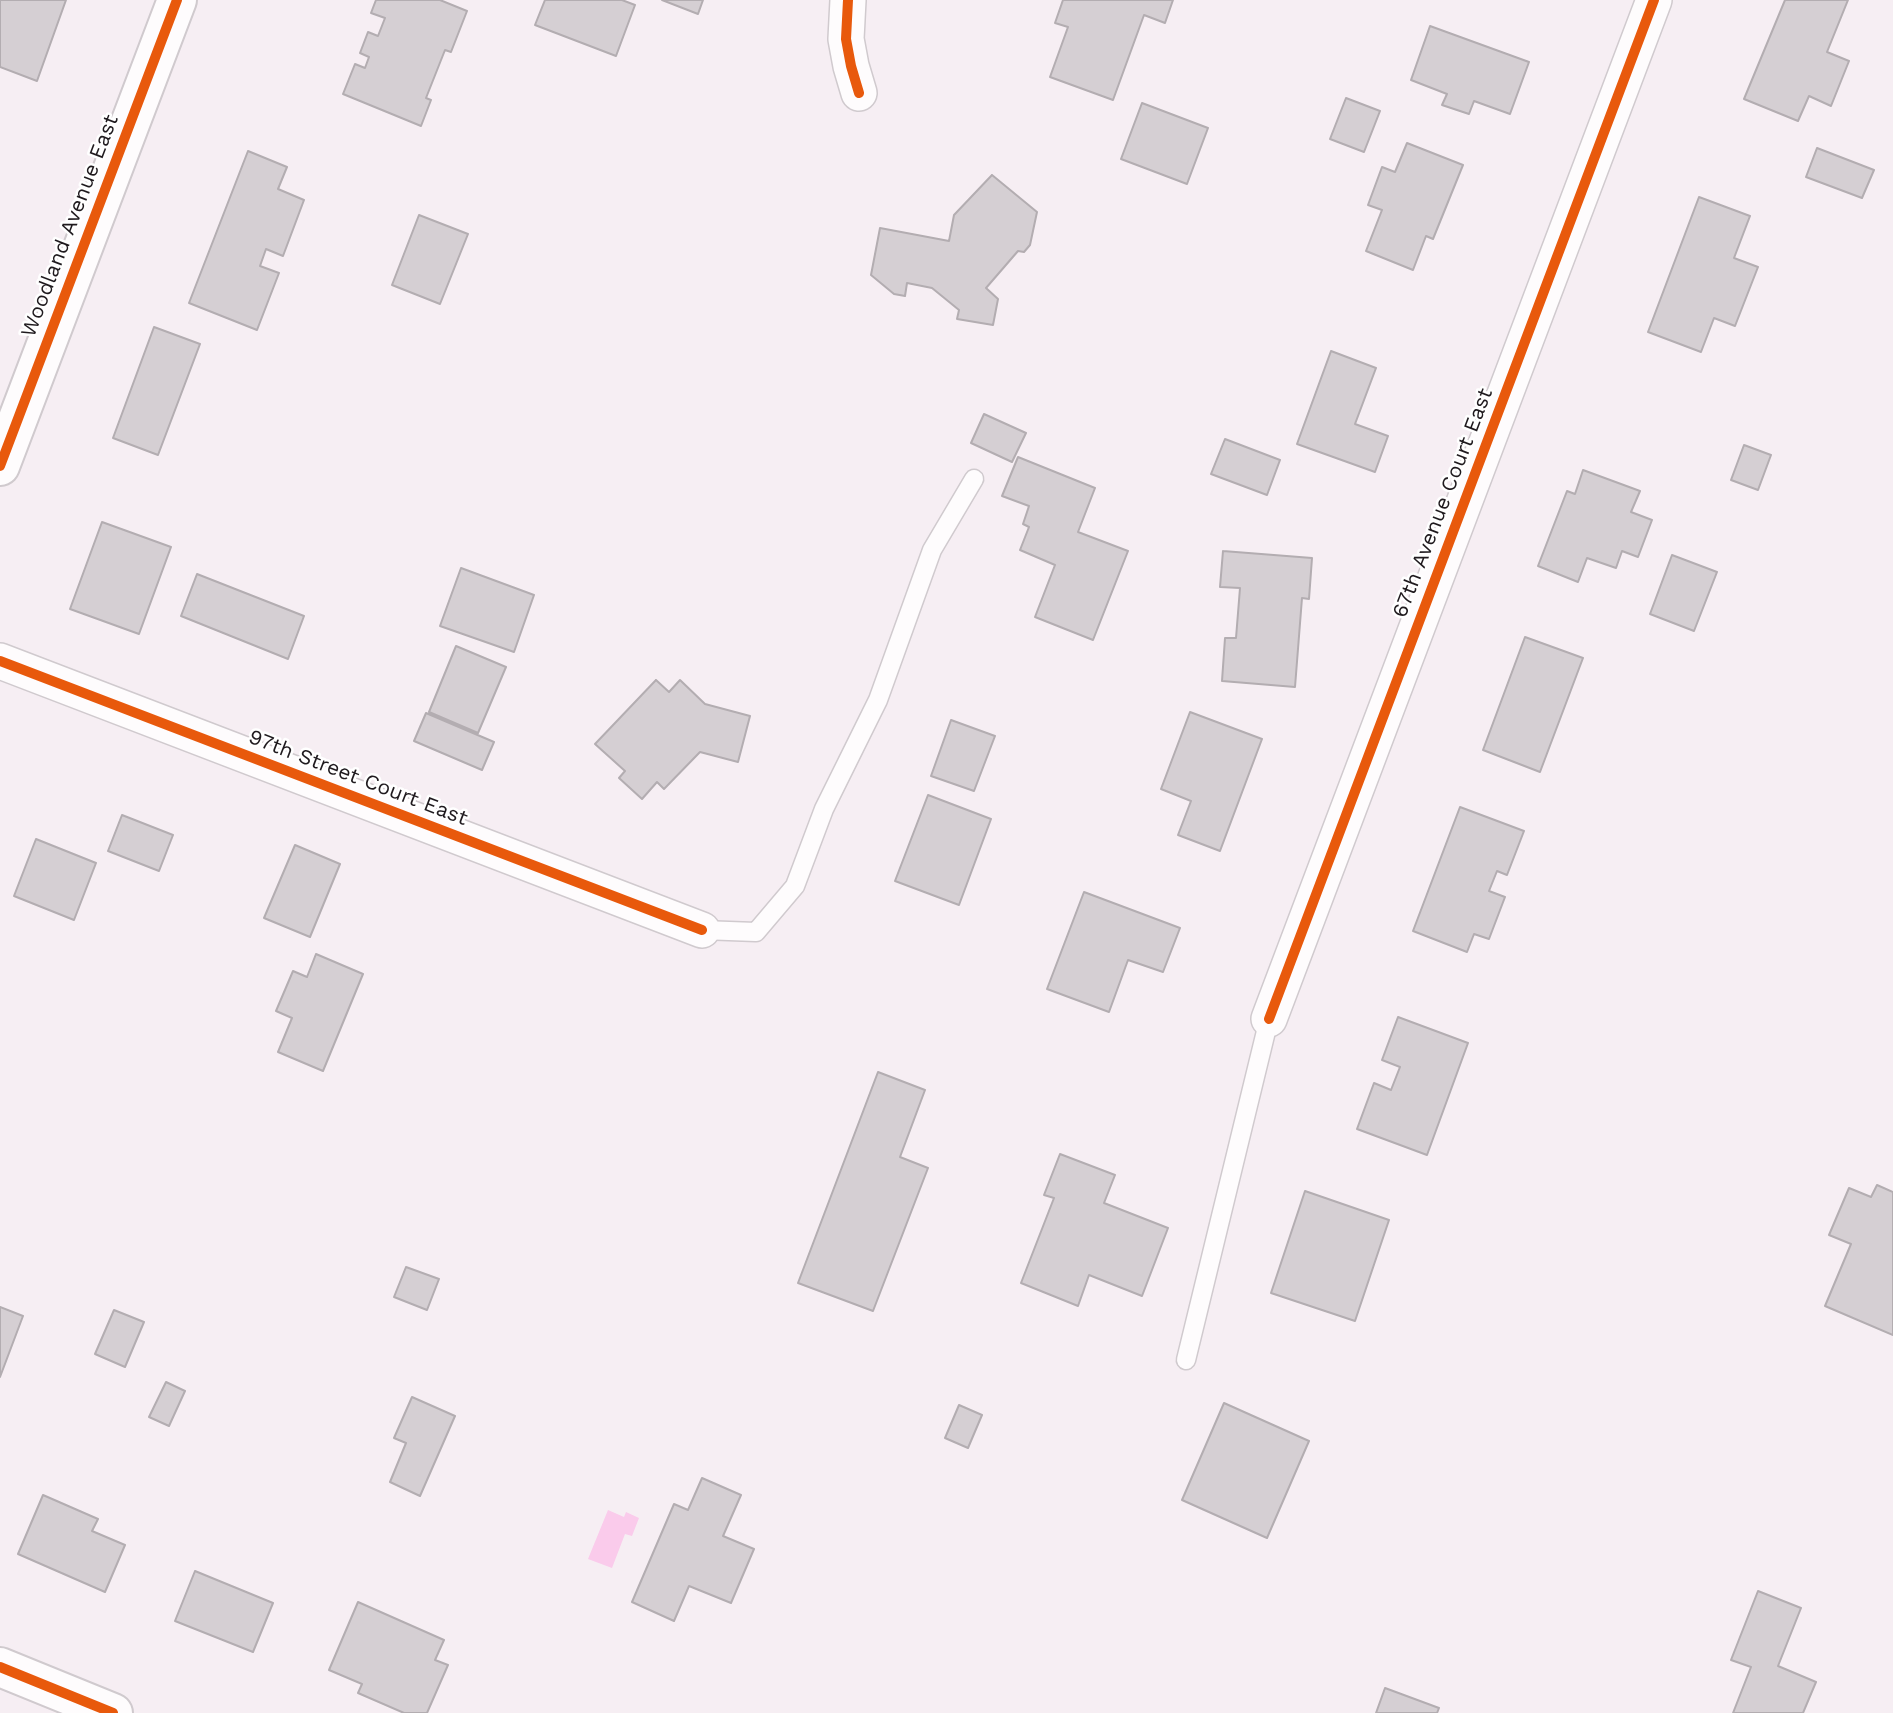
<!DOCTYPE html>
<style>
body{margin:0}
canvas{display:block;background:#f6eef3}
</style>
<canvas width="1893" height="1713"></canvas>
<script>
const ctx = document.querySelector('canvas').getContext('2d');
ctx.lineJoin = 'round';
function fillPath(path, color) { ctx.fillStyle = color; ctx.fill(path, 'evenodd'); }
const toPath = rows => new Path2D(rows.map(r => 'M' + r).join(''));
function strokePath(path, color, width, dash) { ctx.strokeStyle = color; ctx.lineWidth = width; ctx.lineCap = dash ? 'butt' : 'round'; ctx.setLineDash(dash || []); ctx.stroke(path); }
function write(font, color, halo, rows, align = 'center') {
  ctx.font = font + ' "Work Sans",sans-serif'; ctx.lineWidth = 5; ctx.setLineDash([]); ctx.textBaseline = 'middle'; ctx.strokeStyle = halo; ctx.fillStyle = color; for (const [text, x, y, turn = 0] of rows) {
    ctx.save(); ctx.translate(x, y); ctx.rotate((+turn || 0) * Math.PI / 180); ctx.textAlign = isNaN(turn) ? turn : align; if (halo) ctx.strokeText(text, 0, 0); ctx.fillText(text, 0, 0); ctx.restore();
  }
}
fillPath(toPath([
 [608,1510,624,1517,626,1512,639,1518,632,1536,625,1534,612,1568,588,1559]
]), '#facbeb');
const building = toPath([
 [0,0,66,0,37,81,0,67,0,0],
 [376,0,440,0,467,11,451,52,445,50,426,98,431,100,421,126,343,94,355,64,365,68,369,57,360,53,368,32,378,36,385,18,371,13,376,0],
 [545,0,622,0,635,5,616,56,535,25,545,0],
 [662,0,703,0,698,14,662,0],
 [1063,0,1173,0,1165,23,1144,15,1113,100,1050,77,1068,27,1055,23,1063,0],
 [1785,0,1848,0,1827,52,1849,61,1831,106,1809,96,1798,121,1744,99,1785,0],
 [1430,26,1529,62,1510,114,1474,101,1469,114,1442,105,1447,94,1411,80,1430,26],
 [1346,98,1380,111,1364,152,1330,139,1346,98],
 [1142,103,1208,128,1187,184,1121,159,1142,103],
 [1407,143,1463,165,1433,239,1426,236,1413,270,1366,251,1382,210,1368,205,1382,167,1395,172,1407,143],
 [1817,148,1874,170,1862,198,1806,177,1817,148],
 [248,151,287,167,278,189,304,200,283,256,266,249,260,266,279,273,257,330,189,303,248,151],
 [992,175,1037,212,1030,245,1024,252,1018,251,986,288,998,299,993,325,957,319,959,310,932,288,907,283,905,296,894,294,871,275,880,228,949,241,954,215,992,175],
 [1699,197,1750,216,1734,258,1758,267,1735,326,1714,318,1701,352,1648,332,1699,197],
 [419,215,468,234,440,304,392,285,419,215],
 [154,327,200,344,158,455,113,438,154,327],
 [1331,351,1376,368,1355,424,1388,436,1375,472,1297,444,1331,351],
 [984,414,1026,433,1012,462,971,443,984,414],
 [1225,439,1280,460,1267,495,1211,474,1225,439],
 [1744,445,1771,455,1758,490,1731,480,1744,445],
 [1018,457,1095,488,1078,532,1128,551,1093,640,1035,617,1055,565,1020,550,1029,527,1023,524,1029,506,1002,496,1018,457],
 [1583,470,1640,491,1631,512,1652,520,1638,557,1622,551,1616,568,1587,558,1578,582,1538,566,1567,491,1575,494,1583,470],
 [102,522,171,547,139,634,70,609,102,522],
 [1223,551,1312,558,1309,599,1302,598,1295,687,1222,681,1225,638,1236,638,1240,588,1220,587,1223,551],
 [1672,555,1717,572,1694,631,1650,614,1672,555],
 [461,568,534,595,514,652,440,626,461,568],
 [197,574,304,616,288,659,181,616,197,574],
 [1525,637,1583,658,1540,772,1483,750,1525,637],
 [456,646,506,667,478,733,429,712,456,646],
 [656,680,669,692,680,680,705,704,750,716,738,762,700,752,664,789,657,782,642,799,619,778,625,771,595,744,656,680],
 [1190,712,1262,739,1220,851,1178,835,1191,801,1161,789,1190,712],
 [426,713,494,742,482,770,414,741,426,713],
 [951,720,995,736,974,791,931,776,951,720],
 [928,795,991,819,959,905,895,881,928,795],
 [1460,807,1524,831,1507,875,1497,871,1489,891,1505,897,1489,939,1474,934,1467,952,1413,931,1460,807],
 [122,815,173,835,159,871,108,851,122,815],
 [36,839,96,863,74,920,14,896,36,839],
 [295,845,340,864,310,937,264,918,295,845],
 [1084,892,1180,928,1163,972,1128,960,1109,1012,1047,989,1084,892],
 [316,954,363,974,323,1071,278,1052,292,1018,276,1011,293,971,307,977,316,954],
 [1398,1017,1468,1043,1427,1155,1357,1129,1374,1083,1391,1090,1400,1067,1382,1060,1398,1017],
 [878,1072,925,1090,900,1157,928,1168,873,1311,798,1283,878,1072],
 [1060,1154,1115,1175,1104,1203,1168,1228,1142,1296,1089,1275,1078,1306,1021,1283,1054,1198,1044,1195,1060,1154],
 [1877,1185,1893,1192,1893,1335,1825,1306,1851,1244,1829,1235,1849,1188,1871,1197,1877,1185],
 [1305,1191,1389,1220,1355,1321,1271,1293,1305,1191],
 [406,1267,439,1279,427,1310,394,1297,406,1267],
 [0,1307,23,1316,0,1377,0,1307],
 [114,1310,144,1322,125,1367,95,1354,114,1310],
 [166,1382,185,1391,169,1426,149,1417,166,1382],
 [412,1397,455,1416,420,1496,390,1482,406,1443,394,1438,412,1397],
 [1224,1403,1309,1441,1267,1538,1182,1500,1224,1403],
 [959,1405,982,1415,968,1448,945,1438,959,1405],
 [702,1478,741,1495,723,1536,754,1549,731,1603,689,1586,674,1621,632,1602,674,1504,688,1510,702,1478],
 [43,1495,98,1519,92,1531,125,1545,105,1592,18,1554,43,1495],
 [195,1571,273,1603,253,1652,175,1621,195,1571],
 [1758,1591,1801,1608,1778,1666,1816,1682,1803,1713,1733,1713,1751,1667,1731,1660,1758,1591],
 [358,1602,444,1640,435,1660,448,1665,427,1713,404,1713,358,1693,362,1684,329,1670,358,1602],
 [1385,1688,1439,1708,1437,1713,1376,1713,1385,1688]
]);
fillPath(building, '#d5cfd3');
strokePath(building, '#b3adb1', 2);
const service = toPath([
 [702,930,756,932,795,886,824,809,878,700,932,550,974,479],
 [1186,1360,1269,1019]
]);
const minor = toPath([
 [848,0,846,39,851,66,859,93],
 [0,661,702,930],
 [1269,1019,1654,0]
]);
const tertiary = toPath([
 [0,466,177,0],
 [0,1667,113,1713]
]);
strokePath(service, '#d0cace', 21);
strokePath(minor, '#d0cace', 38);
strokePath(tertiary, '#d0cace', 42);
strokePath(service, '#fefcfd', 18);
strokePath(minor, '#fefcfd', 35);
strokePath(tertiary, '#fefcfd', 38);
strokePath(toPath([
 [848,0,846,39,851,66,859,93],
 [0,466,177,0],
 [0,661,702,930],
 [1269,1019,1654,0],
 [0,1667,113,1713]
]), '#e8590c', 10);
write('21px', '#1f1a1e', '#fff', [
 ["Woodland Avenue East",70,226,-69],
 ["67th Avenue Court East",1443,503,-69],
 ["97th Street Court East",358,778,21]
]);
</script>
